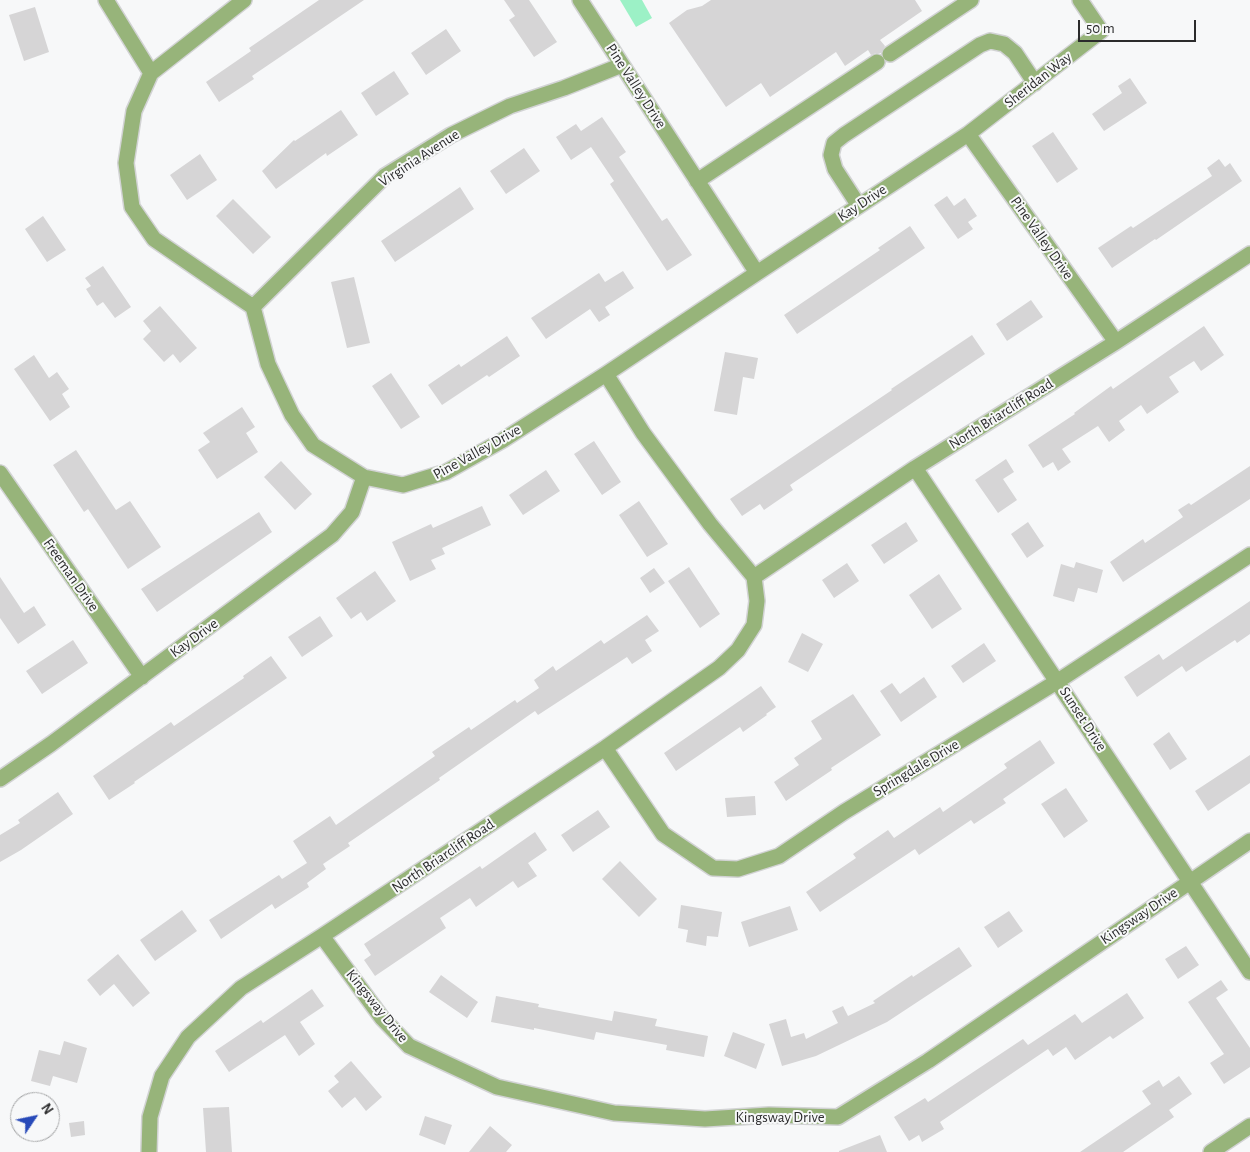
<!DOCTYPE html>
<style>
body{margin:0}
#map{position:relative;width:1250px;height:1152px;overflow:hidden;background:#f7f8f9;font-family:"Alegreya Sans",sans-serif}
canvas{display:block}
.north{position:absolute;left:10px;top:1092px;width:50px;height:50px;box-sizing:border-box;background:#f7f8f9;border:1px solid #a5a6a7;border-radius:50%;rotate:56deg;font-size:14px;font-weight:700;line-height:20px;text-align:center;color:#2b2b2c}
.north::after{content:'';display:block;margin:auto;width:18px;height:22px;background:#284ab9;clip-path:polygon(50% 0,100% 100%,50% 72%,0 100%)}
.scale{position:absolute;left:1078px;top:20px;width:118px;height:22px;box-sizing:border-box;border:2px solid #2b2b2c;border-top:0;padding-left:6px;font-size:15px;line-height:18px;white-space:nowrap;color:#2b2b2c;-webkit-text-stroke:4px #f7f8f9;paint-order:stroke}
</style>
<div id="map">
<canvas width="1250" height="1152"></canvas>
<div class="north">N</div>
<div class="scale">50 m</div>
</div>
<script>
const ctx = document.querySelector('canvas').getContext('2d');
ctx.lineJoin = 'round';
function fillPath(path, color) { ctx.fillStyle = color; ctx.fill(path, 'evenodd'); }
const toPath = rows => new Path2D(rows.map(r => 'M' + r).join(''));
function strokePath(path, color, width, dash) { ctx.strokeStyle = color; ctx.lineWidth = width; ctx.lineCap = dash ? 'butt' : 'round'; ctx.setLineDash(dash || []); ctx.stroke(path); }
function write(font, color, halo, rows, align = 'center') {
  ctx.font = font + ' "Alegreya Sans",sans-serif'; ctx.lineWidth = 4; ctx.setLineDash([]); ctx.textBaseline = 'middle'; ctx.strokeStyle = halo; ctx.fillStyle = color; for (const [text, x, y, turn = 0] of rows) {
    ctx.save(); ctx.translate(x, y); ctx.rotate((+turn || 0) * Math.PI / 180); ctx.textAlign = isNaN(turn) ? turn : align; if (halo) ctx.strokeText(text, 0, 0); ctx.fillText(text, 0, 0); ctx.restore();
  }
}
fillPath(toPath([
 [620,0,642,0,652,18,636,27]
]), '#9cf1c6');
fillPath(toPath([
 [319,0,364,0,252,76,254,79,219,102,206,82,251,51,249,48],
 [504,0,529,0,557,42,534,57,509,20,515,16],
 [711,0,915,0,922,11,880,40,885,46,881,53,876,53,871,55,868,50,845,66,836,52,770,97,761,83,726,107,669,23,687,10,702,6],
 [35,7,49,52,24,61,9,15],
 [446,29,461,51,426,75,411,53],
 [394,71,409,94,376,116,361,93],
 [1130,78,1147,103,1104,131,1092,114,1122,93,1118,86],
 [341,110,358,135,327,156,326,153,276,189,262,171,294,140,295,141],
 [602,117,626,152,619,157,662,221,667,218,692,255,667,271,610,184,614,181,591,147,571,160,556,137,576,124,581,131],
 [1053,132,1078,169,1057,183,1032,146],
 [524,148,540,171,506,194,490,171],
 [200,154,217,180,187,200,170,175],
 [1219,159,1225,167,1230,163,1242,181,1156,240,1155,239,1112,268,1098,248,1131,226,1133,228,1212,176,1207,168],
 [460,187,474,209,395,262,381,241],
 [947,196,954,206,965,198,977,216,968,222,973,229,958,239,934,205],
 [233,199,271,237,253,254,216,216],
 [43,216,66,250,47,262,25,229],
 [910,226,925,248,797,334,784,315,880,250,878,248],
 [103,266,131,307,115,318,103,302,97,306,86,289,91,286,85,278],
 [623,271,634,288,605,307,610,315,599,322,590,309,546,339,531,318,599,273,605,282],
 [354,277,370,343,347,348,331,282],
 [1031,300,1043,317,1007,341,996,324],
 [160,306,197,348,180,363,173,354,164,362,143,339,151,331,143,321],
 [1204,326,1224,355,1201,371,1194,361,1169,377,1179,392,1147,414,1141,405,1119,421,1125,430,1109,442,1098,426,1062,449,1071,462,1058,471,1053,462,1043,468,1028,445,1075,414,1074,413,1111,386,1113,389],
 [972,335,985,354,790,485,793,490,764,510,760,504,742,516,730,499,892,390,891,389],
 [507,336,520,356,489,377,487,375,442,405,428,385,459,364,461,367],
 [725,352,758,358,754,379,743,377,737,415,714,411],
 [34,355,49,378,57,372,69,389,62,394,70,407,50,421,14,369],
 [391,373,420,417,401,429,372,386],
 [242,407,255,427,246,433,258,452,217,479,198,450,210,442,203,433],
 [594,441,621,482,602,495,574,454],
 [76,450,116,510,130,501,161,547,128,569,88,509,84,512,53,465],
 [1006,459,1014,472,1003,479,1017,500,998,513,975,480],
 [281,461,312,494,295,510,264,477],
 [1250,466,1250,499,1123,582,1110,562,1143,539,1145,543,1183,517,1178,510,1189,503,1191,505],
 [546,470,560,491,523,515,509,495],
 [639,501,668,544,647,557,619,515],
 [482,506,491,525,442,548,445,554,431,560,436,569,410,581,392,542,431,524,433,528],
 [259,512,272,532,157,612,141,589],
 [906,522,918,541,884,564,871,545],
 [1028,522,1044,546,1027,558,1011,534],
 [1076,562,1103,570,1097,593,1078,588,1074,602,1053,596,1061,564,1074,568],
 [847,563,859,581,834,598,822,580],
 [689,567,720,614,700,628,668,581],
 [654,568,665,583,650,593,640,578],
 [375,571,396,601,367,621,361,612,351,619,336,598],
 [939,574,962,609,932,629,909,595],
 [0,577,24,613,34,606,46,625,18,644,0,618],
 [1250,601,1250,634,1237,643,1235,640,1186,672,1182,666,1137,697,1124,677,1159,654,1163,660],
 [647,615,659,631,645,640,652,651,632,664,627,657,538,715,535,711,439,778,440,780,348,843,350,846,323,864,326,869,307,883,309,887,275,909,272,904,221,939,209,920,279,875,282,879,307,863,293,841,330,816,336,825,435,756,432,752,469,727,471,730,515,700,517,703,539,688,534,680,553,666,556,671,601,640,604,644],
 [320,616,333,636,302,657,288,637],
 [802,633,823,644,808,672,788,662],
 [73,640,88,663,42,694,26,671],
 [984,643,996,661,963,683,951,666],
 [271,656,287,678,134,782,135,783,109,800,93,776,171,722,174,726,244,678,243,676],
 [924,677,937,697,901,722,880,691,892,683,900,694],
 [761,686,776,707,766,714,767,715,743,732,740,727,676,771,664,753],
 [853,694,881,735,831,768,832,770,786,801,774,782,799,765,794,758,822,739,811,721],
 [1169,732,1187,759,1170,770,1153,744],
 [1040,740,1055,763,1003,799,1006,803,974,824,971,820,919,855,915,849,820,912,806,892,856,858,853,854,888,830,894,838,940,807,943,812,1007,768,1004,764],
 [1250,755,1250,783,1208,811,1195,791],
 [1066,788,1088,821,1064,838,1041,804],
 [58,792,73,814,21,850,0,862,0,835,20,823,18,820],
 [755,796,756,815,727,817,725,798],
 [598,810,610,827,573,852,561,835],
 [535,832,547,850,528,863,537,876,518,888,513,881,476,907,470,898,440,918,446,928,375,976,364,960,371,955,364,944,480,866,482,869],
 [620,861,657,899,639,917,602,879],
 [681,905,722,912,718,937,707,936,706,946,686,942,688,930,678,928],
 [790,906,798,930,749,947,741,922],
 [182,910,197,931,155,961,140,940],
 [1009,911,1023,931,998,948,984,927],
 [1186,946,1199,965,1178,979,1165,959],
 [959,947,972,966,887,1022,816,1056,782,1066,769,1024,786,1019,791,1037,804,1033,806,1039,838,1023,832,1011,843,1006,848,1016,875,1003,873,1001,912,975,913,977],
 [118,954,150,993,133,1007,114,984,100,996,87,980],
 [441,975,478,1002,467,1018,429,992],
 [1221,980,1228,990,1216,998,1250,1048,1250,1067,1224,1084,1210,1063,1224,1054,1188,1002],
 [312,989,324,1006,300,1022,315,1044,299,1056,285,1035,229,1072,215,1051,261,1020,263,1023],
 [1127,993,1144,1018,1113,1039,1110,1036,1075,1060,1066,1047,1053,1056,1048,1049,940,1122,944,1129,922,1142,919,1135,909,1141,894,1117,925,1098,928,1102,1023,1039,1028,1045,1075,1014,1082,1023],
 [496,996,539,1004,538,1007,612,1021,614,1011,657,1019,655,1026,708,1036,704,1057,666,1050,667,1045,596,1032,594,1040,534,1028,534,1030,491,1022],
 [733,1032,765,1044,756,1069,724,1056],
 [64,1041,87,1048,77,1083,53,1076,50,1086,31,1081,39,1050,60,1055],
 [351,1061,382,1097,366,1111,355,1097,342,1108,328,1091,339,1082,334,1076],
 [1179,1076,1192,1094,1169,1110,1174,1117,1123,1152,1080,1152,1151,1104,1142,1091,1159,1080,1163,1087],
 [229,1107,232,1152,206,1152,203,1108],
 [425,1116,452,1125,445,1145,419,1135],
 [84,1121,85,1135,71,1137,69,1123],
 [490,1126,512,1145,506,1152,469,1152],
 [880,1135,887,1152,839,1152,839,1151]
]), '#d6d5d6');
const minor = toPath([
 [106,0,151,73,134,111,126,163,132,207,154,239,253,307,268,364,292,415,313,445,364,477,403,485,446,472,503,440,606,374,757,273,968,134,1101,31,1080,0],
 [580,0,757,273],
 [890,54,971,0],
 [151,73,244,0],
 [968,134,1116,342],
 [697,181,877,62],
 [859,206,835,169,831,155,834,143,844,135,980,45,990,41,1004,44,1015,53,1035,83],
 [253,307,385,176,451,135,510,106,564,88,622,65],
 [915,468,1250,972],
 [0,473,142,677],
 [754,577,915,468,1116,342,1250,254],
 [605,748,663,834,713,868,738,869,779,856,844,812,1058,681,1250,555],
 [0,779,51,744,332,535,352,512,364,477],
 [322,936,382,1018,409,1046,497,1087,614,1113,705,1119,769,1115,838,1117,928,1061,1250,841],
 [149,1152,150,1117,162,1076,188,1037,241,988,322,936,605,748,719,668,738,650,754,625,757,601,754,577,710,524,643,433,606,374],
 [1211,1152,1250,1126]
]);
strokePath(minor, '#d2d3d4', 18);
strokePath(minor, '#97b47a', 15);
write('15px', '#2b2b2c', '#f7f8f9', [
 ["Sheridan Way",1038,80,-38],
 ["Pine Valley Drive",636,86,57],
 ["Virginia Avenue",419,158,-33],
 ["Kay Drive",862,203,-33],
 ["Pine Valley Drive",1042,238,55],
 ["North Briarcliff Road",1001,414,-32],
 ["Pine Valley Drive",477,452,-29],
 ["Freeman Drive",71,575,55],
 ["Kay Drive",194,638,-36],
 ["Sunset Drive",1083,719,57],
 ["Springdale Drive",916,768,-31],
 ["North Briarcliff Road",443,856,-34],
 ["Kingsway Drive",1139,916,-34],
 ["Kingsway Drive",377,1006,51],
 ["Kingsway Drive",780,1117]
]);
</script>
